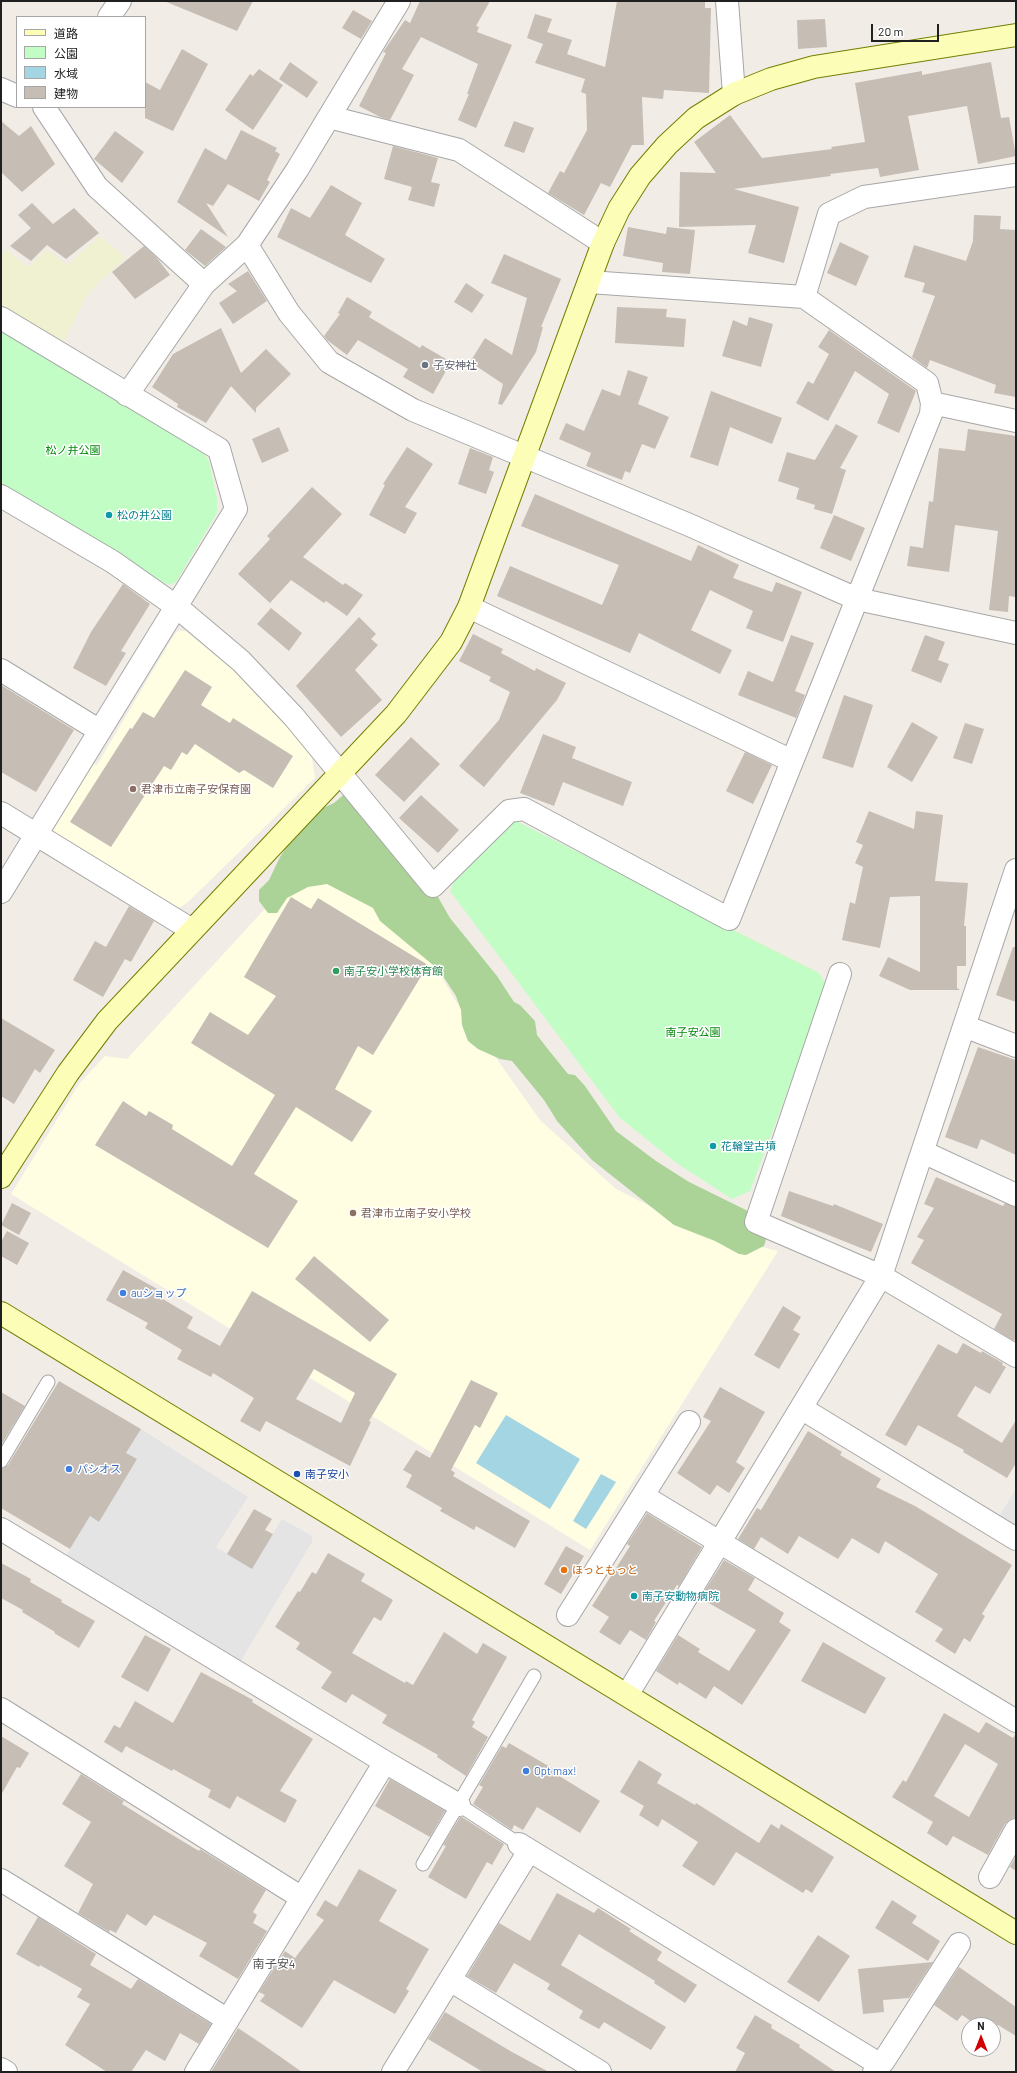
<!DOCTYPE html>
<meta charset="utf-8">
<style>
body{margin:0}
#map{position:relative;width:1017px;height:2073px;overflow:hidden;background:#f1ede6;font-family:Barlow,"Noto Sans JP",sans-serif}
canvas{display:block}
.frame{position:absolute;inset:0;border:2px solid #202020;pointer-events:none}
.legend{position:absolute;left:16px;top:16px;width:130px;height:92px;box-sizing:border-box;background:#fff;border:1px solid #a6a6a6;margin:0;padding:5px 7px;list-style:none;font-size:12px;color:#202020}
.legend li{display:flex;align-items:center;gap:8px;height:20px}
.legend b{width:20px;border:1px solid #a6a6a6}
.north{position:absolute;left:961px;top:2017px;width:40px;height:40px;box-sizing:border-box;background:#fff;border:1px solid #a6a6a6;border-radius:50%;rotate:0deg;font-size:11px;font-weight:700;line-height:16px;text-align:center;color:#202020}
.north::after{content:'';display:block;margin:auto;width:14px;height:18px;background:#d10004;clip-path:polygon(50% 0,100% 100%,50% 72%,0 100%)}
.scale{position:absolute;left:871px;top:24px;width:68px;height:18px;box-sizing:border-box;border:2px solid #202020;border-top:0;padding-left:5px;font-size:12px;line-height:14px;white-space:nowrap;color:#202020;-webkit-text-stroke:3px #fff;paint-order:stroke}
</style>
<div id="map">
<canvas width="1017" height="2073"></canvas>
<div class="frame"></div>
<ul class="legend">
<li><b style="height:5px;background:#fcfeb8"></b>道路</li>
<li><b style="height:11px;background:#c1fdc5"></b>公園</li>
<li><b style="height:11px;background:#a4d5e2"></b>水域</li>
<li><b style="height:11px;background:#c6bdb5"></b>建物</li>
</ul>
<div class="north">N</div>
<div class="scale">20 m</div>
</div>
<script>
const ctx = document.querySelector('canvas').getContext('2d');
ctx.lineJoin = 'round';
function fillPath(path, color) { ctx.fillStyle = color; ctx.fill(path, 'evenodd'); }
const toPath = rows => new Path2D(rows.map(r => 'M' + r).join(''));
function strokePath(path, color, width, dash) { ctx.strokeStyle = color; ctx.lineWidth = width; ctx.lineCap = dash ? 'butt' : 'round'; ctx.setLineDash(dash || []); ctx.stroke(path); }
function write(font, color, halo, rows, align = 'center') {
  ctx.font = font + ' Barlow,"Noto Sans JP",sans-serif'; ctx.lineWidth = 3; ctx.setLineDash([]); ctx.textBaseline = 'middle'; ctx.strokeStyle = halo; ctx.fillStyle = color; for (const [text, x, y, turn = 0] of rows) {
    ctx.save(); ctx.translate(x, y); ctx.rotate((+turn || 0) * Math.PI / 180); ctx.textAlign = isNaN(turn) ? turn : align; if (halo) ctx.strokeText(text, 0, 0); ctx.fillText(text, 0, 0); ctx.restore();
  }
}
fillPath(toPath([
 [178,631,186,631,244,679,270,707,302,742,312,758,315,778,188,902,179,908,49,832,93,763,97,765,174,635],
 [326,871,414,929,455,1000,540,1120,616,1189,701,1232,778,1251,590,1550,11,1194,79,1084,105,1056,127,1059,273,900]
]), '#fffee2');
fillPath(toPath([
 [100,236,126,258,100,281,86,297,63,343,1,304,1,256,6,249,28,267,47,249,67,265]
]), '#eff1d1');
fillPath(toPath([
 [348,791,434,890,450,918,497,976,514,1002,520,1005,535,1021,537,1035,547,1048,568,1074,575,1075,585,1086,616,1131,656,1161,689,1182,746,1210,760,1224,767,1236,764,1246,746,1255,739,1254,715,1241,674,1225,592,1160,557,1121,544,1100,512,1061,500,1059,478,1049,468,1041,462,1025,461,1010,456,996,439,970,380,921,373,908,327,884,308,887,287,898,277,913,268,913,259,901,259,890,269,880,280,857,293,838,321,809,334,803]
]), '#abd398');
fillPath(toPath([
 [1,327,204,454,209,461,217,499,217,513,176,582,168,585,1,484],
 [512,819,819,973,827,986,750,1191,732,1199,675,1162,620,1118,450,891,458,873]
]), '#c1fdc5');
fillPath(toPath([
 [141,1429,248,1497,216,1547,252,1568,282,1519,312,1536,312,1542,239,1664,65,1558,90,1516,99,1522,136,1459,126,1453],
 [1016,1489,1016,1525,1000,1515]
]), '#e4e4e4');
fillPath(toPath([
 [506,1415,580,1459,550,1509,476,1463],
 [601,1474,616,1482,586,1529,573,1521]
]), '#a4d5e2');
fillPath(toPath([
 [164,1,253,1,237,31],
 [420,1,490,1,476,26,479,27,477,32,512,45,476,128,458,120,469,94,467,94,478,64,421,37,402,69,414,75,390,120,380,117,359,106,386,53,383,52,405,20,410,23],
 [617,1,705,1,705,8,711,8,709,93,664,90,663,99,642,97,644,145,632,145,610,187,601,183,584,215,548,193,560,171,564,173,587,130,586,94,581,92,585,79,535,63,543,44,527,38,535,14,552,19,547,32,572,40,567,54,605,67],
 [353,10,372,21,361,39,342,28],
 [825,19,827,47,798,49,797,20],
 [182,49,208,64,173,131,145,118,145,82,160,90],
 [290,62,318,82,307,98,279,79],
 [991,62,1001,118,1009,117,1016,156,978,164,967,106,908,116,919,170,880,177,878,168,830,174,831,176,734,189,799,207,784,263,748,253,756,225,679,227,680,172,716,173,694,142,730,115,762,158,832,149,831,147,865,142,855,83,922,71,922,75],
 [259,69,283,85,253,130,225,110,250,74,253,76],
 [1,121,19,136,31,126,55,164,22,192,1,172],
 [514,121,534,128,524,153,504,146],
 [241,130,277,148,275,151,280,154,267,180,270,182,259,201,228,184,213,206,206,203,228,237,177,202,205,148,226,160],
 [115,131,144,152,122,183,94,159],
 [393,146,438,158,431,182,440,184,434,207,408,200,412,187,384,179],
 [331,185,362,203,345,235,385,259,371,283,277,237,291,208,310,218],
 [32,203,53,224,74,208,99,233,66,259,47,245,31,261,10,246,31,228,18,215],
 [974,215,1001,216,1000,229,1016,230,1016,397,994,393,996,385,930,360,927,368,912,357,935,296,922,292,925,283,904,277,914,245,966,261,973,241],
 [628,227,666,234,667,227,695,230,690,274,662,272,663,263,623,256],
 [201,229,226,247,205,266,185,250],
 [840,242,869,256,856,286,827,273],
 [144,246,157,258,170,275,135,299,112,272],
 [504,254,561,279,541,327,543,327,536,352,502,405,498,404,503,384,470,362,485,338,512,355,527,298,491,283],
 [248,271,267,301,233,324,219,303,237,291,228,284],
 [466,283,484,295,472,313,454,302],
 [347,297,372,312,369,317,420,348,422,345,451,362,433,394,403,377,408,369,358,340,347,355,327,340,324,336,340,314,338,313],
 [617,307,667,309,666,317,686,319,684,347,615,343],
 [749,317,773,324,761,367,722,356,733,320,747,326],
 [221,328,241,373,266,349,291,374,256,408,256,413,231,386,206,423,177,407,178,404,152,387,173,354],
 [829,330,916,391,899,433,877,423,889,394,855,371,828,421,796,403,808,381,813,384,829,354,818,347],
 [628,370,648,377,638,404,669,417,655,449,642,444,630,473,625,471,622,480,586,466,591,453,559,439,566,423,584,431,602,389,620,396],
 [711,391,782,418,772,444,730,427,718,466,690,457],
 [836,424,858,436,840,468,846,470,832,514,814,509,815,505,796,499,799,488,778,481,787,452,815,460],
 [279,427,289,451,262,463,252,439],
 [968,429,1016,436,1016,597,1009,596,1008,612,989,610,998,531,955,525,949,572,907,566,910,546,923,548,929,501,933,502,939,448,965,451],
 [407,447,433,464,405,507,417,513,405,534,369,515,385,485,383,484],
 [470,448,493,457,489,470,494,472,486,494,458,484],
 [312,487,342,514,303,557,343,585,345,583,363,595,347,616,326,601,324,603,291,580,270,603,238,574,270,539,267,536],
 [535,494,691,561,698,545,739,565,733,578,772,592,776,582,802,592,783,642,746,628,753,611,710,590,691,630,732,650,720,674,639,633,630,653,497,596,510,566,602,605,619,565,521,526],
 [834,515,865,528,851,561,820,548],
 [123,584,150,604,121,651,126,653,106,686,73,668,91,632],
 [271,608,302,633,289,651,257,624],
 [359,617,376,634,371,639,378,645,355,670,382,700,341,737,296,686],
 [473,634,503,649,501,653,535,671,536,668,566,683,557,700,484,787,459,766,499,720,510,692,489,681,491,677,459,661],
 [791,635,814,643,795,691,805,695,796,718,738,695,748,671,773,682],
 [925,635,945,642,938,660,949,664,941,683,911,671],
 [185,670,212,687,201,705,230,723,233,718,293,756,273,788,244,770,239,773,195,744,187,755,182,752,171,770,164,766,111,847,70,822,130,728,132,729,143,712,154,718],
 [1,685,74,730,36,792,1,772],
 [844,695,873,705,853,768,822,758],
 [912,722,938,737,912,782,887,767],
 [965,723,984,729,972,764,953,758],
 [543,734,576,747,572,758,632,782,623,806,563,782,554,806,520,793],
 [411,737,440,764,404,802,375,775],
 [745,752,772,765,753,804,726,791],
 [421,795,459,830,438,853,399,818],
 [869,811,914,829,916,811,943,815,935,881,968,883,964,926,966,926,966,966,957,966,957,988,960,990,910,990,879,976,888,957,920,972,920,896,890,897,880,948,842,940,850,902,855,904,863,867,855,863,863,845,856,842],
 [291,897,311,909,318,898,428,965,373,1055,358,1046,335,1089,372,1111,352,1142,296,1107,254,1174,298,1201,268,1248,95,1145,123,1101,146,1116,149,1111,173,1125,172,1129,232,1166,275,1095,191,1043,210,1012,248,1035,276,996,244,977],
 [129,906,154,921,131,962,125,959,103,997,73,980,95,941,106,947],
 [1013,947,1016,947,1016,1002,996,995],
 [1,1018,55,1050,40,1073,35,1069,14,1104,1,1096],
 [978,1047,1016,1060,1016,1155,981,1139,977,1149,945,1137],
 [936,1177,1003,1206,1005,1203,1016,1207,1016,1338,1014,1341,994,1329,1002,1314,911,1263,924,1240,917,1237,934,1208,924,1204],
 [789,1191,833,1206,834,1204,883,1224,871,1252,781,1216],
 [12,1203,31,1213,19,1235,1,1225],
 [7,1231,29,1243,17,1265,1,1256,1,1242],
 [314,1256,389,1320,370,1342,295,1279],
 [123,1270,159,1290,156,1295,193,1317,187,1328,220,1346,252,1291,397,1374,369,1421,371,1422,350,1466,266,1421,260,1432,240,1421,254,1398,213,1373,211,1377,177,1359,182,1350,145,1328,148,1323,106,1300],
 [314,1369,355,1393,341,1423,296,1399],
 [783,1306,801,1317,793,1330,800,1334,779,1369,754,1355],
 [963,1343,981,1353,982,1351,1003,1363,1002,1365,1006,1367,990,1394,975,1386,957,1416,1002,1443,1016,1420,1016,1463,1007,1478,963,1452,964,1450,918,1425,906,1446,885,1435,938,1344,957,1354],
 [471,1380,498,1393,480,1428,475,1425,451,1470,455,1473,453,1476,530,1521,515,1548,476,1526,474,1530,440,1511,442,1508,406,1487,412,1475,403,1470,416,1450,430,1458],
 [59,1381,141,1429,126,1453,137,1459,99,1522,90,1516,70,1549,1,1508,1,1469,8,1465],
 [720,1387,765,1412,736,1462,745,1468,729,1493,717,1485,710,1495,677,1473,711,1421,703,1417],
 [1,1392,25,1406,1,1445],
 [808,1431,842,1452,840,1455,881,1479,876,1487,915,1506,1012,1565,982,1614,985,1616,970,1642,964,1638,955,1654,935,1641,943,1629,915,1612,938,1574,885,1541,879,1554,852,1538,838,1559,799,1536,788,1554,761,1537,754,1549,738,1539,757,1508,761,1510],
 [254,1509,272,1519,265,1530,273,1534,252,1569,227,1554],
 [647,1513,702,1547,679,1586,677,1585,654,1621,656,1622,646,1640,630,1630,620,1645,599,1632,609,1617,592,1606,630,1546,627,1544],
 [566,1546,584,1556,561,1594,544,1584],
 [328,1553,365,1574,361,1581,393,1600,381,1621,374,1617,352,1653,405,1683,406,1681,413,1685,444,1632,477,1654,483,1643,507,1657,472,1720,475,1722,472,1727,488,1737,466,1776,437,1757,438,1755,382,1723,387,1715,352,1694,346,1703,321,1688,332,1672,296,1649,300,1643,275,1627,298,1591,300,1592,312,1572,316,1574],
 [724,1560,755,1578,748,1590,784,1613,779,1622,791,1630,742,1705,714,1686,706,1699,679,1682,678,1685,656,1671,678,1635,700,1649,698,1652,729,1671,756,1630,700,1598],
 [1,1563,31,1579,30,1582,62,1600,61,1602,95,1621,79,1648,54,1633,55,1632,22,1612,23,1610,1,1598],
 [145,1635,171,1649,148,1692,121,1677],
 [823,1642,886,1678,865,1714,801,1681],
 [201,1672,253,1700,252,1702,313,1739,280,1791,297,1800,285,1823,237,1796,230,1809,208,1797,211,1790,173,1769,172,1771,126,1746,122,1753,104,1742,114,1725,120,1728,135,1701,173,1723],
 [944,1713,979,1733,986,1722,1013,1738,1016,1733,1016,1818,1010,1819,1005,1824,988,1855,953,1836,947,1846,927,1833,933,1822,892,1797,903,1780,906,1782],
 [965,1744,998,1764,969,1817,934,1796],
 [1,1736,29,1753,20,1768,17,1767,1,1795],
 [509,1743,557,1771,556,1774,600,1801,580,1833,537,1807,523,1830,514,1825,512,1830,473,1804,483,1787,479,1785,502,1746,506,1748],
 [639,1760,662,1774,657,1783,695,1805,696,1803,759,1843,771,1824,779,1829,781,1824,834,1857,812,1893,806,1889,803,1893,736,1852,714,1886,682,1866,698,1842,662,1819,658,1827,639,1815,644,1806,620,1792],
 [81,1774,124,1801,122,1804,169,1833,199,1851,200,1849,266,1890,253,1912,257,1915,253,1923,267,1931,238,1979,199,1956,207,1943,154,1915,146,1926,127,1914,116,1933,110,1930,109,1932,78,1913,93,1884,64,1866,91,1822,62,1804],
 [390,1779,445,1811,430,1837,375,1806],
 [460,1817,462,1817,504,1844,492,1865,487,1862,466,1899,428,1877,446,1846,443,1845],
 [1016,1856,1016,1871,1010,1867],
 [359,1869,397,1890,379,1921,429,1949,406,1989,409,1991,395,2014,334,1980,302,2028,260,2001,265,1995,259,1992,285,1951,295,1958,324,1920,316,1915,325,1900,337,1907],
 [557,1893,594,1913,598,1908,631,1929,629,1931,662,1952,657,1960,697,1985,685,2003,654,1983,655,1981,579,1934,561,1965,666,2027,651,2050,604,2022,599,2029,579,2018,583,2011,547,1989,550,1984,514,1963,496,1993,467,1976,499,1923,530,1941],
 [892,1900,917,1916,912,1923,940,1941,928,1961,875,1928],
 [38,1917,96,1954,90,1965,131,1989,138,1979,211,2024,199,2044,180,2033,165,2061,146,2050,131,2072,107,2072,65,2045,90,2004,77,1997,82,1989,40,1965,39,1967,16,1954],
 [818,1935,850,1956,819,2002,787,1982],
 [933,1962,909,1998,883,2000,884,2012,863,2014,858,1969],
 [959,1967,1016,2007,1016,2036,998,2025,976,2025,962,2015,957,2021,934,2005],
 [445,2012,512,2052,549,2072,483,2072,428,2039],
 [755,2015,772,2025,771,2028,800,2045,799,2047,836,2072,735,2072,745,2053,736,2048],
 [238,2028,262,2044,302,2072,211,2072]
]), '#c6bdb5');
const lane = toPath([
 [1,1461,48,1382],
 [459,1805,519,1844],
 [423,1864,534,1676]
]);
const street = toPath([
 [727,1,734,94],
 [109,17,120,1],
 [1,89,17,96],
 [44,107,97,187,204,284],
 [329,117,459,150,603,243],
 [247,245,289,313,329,362,413,410,687,524,857,599,1016,633],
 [804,297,829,214,864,197,1016,175],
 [1,318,219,449,236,509,1,892],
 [127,395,204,284,247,245,297,170,399,1],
 [932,403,1016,421],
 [1,496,113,562,177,607,241,661,294,717,433,886,509,811,524,809,729,919,931,414,932,403,927,383,804,297,589,282],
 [469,607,792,761],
 [1,670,100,731],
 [1,813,192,930],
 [840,974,756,1222,881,1276,1016,1356],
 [964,1026,1016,1046],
 [923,1152,1016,1195],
 [801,1408,1016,1539],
 [643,1496,1016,1721],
 [1,1529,385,1762,459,1805],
 [568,1615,689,1422],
 [627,1695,881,1276,1016,870],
 [1,1709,302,1898],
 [519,1844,879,2064],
 [990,1877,1016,1830],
 [1,1880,228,2020],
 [450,1980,600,2072],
 [1,2069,6,2072],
 [196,2072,385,1762],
 [393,2072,529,1851],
 [874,2072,879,2064,883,2062,959,1944]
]);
const secondary = toPath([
 [1,1177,68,1073,107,1021,396,714,451,642,469,607,603,243,619,209,640,176,667,145,696,118,734,94,771,79,814,67,1016,35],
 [1,1313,1016,1933]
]);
strokePath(lane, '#a7a7a7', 15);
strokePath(street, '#a7a7a7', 24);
strokePath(secondary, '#737f00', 24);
strokePath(lane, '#fff', 13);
strokePath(street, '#fff', 22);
strokePath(secondary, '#fcfeb8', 22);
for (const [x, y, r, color] of [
 [425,365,4,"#6b7280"],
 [109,515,4,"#0f9aa8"],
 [133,789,4,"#8d6e63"],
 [336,971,4,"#2e9e5b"],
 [713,1146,4,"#0f9aa8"],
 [353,1213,4,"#8d6e63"],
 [123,1293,4,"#3f7fe0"],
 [69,1469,4,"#3f7fe0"],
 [297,1474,4,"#1a4fb4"],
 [564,1570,4,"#e8710a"],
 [634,1596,4,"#0f9aa8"],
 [526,1771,4,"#3f7fe0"]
]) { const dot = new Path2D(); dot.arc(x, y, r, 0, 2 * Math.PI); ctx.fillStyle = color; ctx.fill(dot); strokePath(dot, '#fff', 1.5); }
write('11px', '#5b616d', '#fff', [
 ["子安神社",433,365]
], 'left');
write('11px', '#04890c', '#fff', [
 ["松ノ井公園",73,450],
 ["南子安公園",693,1032]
]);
write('11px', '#0d838f', '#fff', [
 ["松の井公園",117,515],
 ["花輪堂古墳",721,1146],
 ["南子安動物病院",642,1596]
], 'left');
write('11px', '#785e54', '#fff', [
 ["君津市立南子安保育園",141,789],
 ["君津市立南子安小学校",361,1213]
], 'left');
write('11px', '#27864d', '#fff', [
 ["南子安小学校体育館",344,971]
], 'left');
write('11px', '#366cbe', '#fff', [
 ["auショップ",131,1293],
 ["パシオス",77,1469],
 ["Opt max!",534,1771]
], 'left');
write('11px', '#164399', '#fff', [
 ["南子安小",305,1474]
], 'left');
write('11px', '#c56008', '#fff', [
 ["ほっともっと",572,1570]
], 'left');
write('12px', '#535353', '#fff', [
 ["南子安4",274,1964]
]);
</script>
